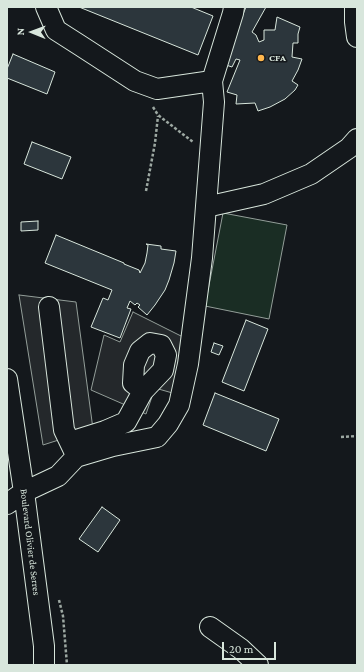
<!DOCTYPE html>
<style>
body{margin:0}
#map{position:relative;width:364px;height:672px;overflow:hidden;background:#14181c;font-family:"Crimson Pro",serif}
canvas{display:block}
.frame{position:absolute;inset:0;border:8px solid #d8e6dc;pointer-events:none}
.north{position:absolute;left:12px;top:12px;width:40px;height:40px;-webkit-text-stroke:3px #14181c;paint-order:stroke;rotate:271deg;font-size:11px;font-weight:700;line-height:16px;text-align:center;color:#d8e6dc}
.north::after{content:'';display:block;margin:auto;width:14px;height:18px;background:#d8e6dc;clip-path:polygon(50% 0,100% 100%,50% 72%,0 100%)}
.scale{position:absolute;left:222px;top:642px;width:54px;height:18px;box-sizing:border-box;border:2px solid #d8e6dc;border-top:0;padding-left:5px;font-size:12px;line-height:14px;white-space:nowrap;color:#d8e6dc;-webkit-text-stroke:3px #14181c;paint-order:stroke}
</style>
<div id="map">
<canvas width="364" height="672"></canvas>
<div class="frame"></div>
<div class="north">N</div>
<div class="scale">20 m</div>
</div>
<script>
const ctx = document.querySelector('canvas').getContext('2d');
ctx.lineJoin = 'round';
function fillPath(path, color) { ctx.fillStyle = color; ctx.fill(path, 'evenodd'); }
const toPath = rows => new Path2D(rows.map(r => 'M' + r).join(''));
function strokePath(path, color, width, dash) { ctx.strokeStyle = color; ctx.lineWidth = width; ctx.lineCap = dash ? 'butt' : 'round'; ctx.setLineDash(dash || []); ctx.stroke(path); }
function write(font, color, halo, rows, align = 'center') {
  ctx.font = font + ' "Crimson Pro",serif'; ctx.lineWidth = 3; ctx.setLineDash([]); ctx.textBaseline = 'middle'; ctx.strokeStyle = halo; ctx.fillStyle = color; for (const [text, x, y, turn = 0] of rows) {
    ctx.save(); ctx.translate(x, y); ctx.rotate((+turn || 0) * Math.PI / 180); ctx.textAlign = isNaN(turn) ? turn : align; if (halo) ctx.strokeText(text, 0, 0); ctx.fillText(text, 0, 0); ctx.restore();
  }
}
const green = toPath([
 [223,213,287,225,269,319,205,306,223,213]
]);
fillPath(green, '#1a2d24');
strokePath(green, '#939e99', 1);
const parking = toPath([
 [19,295,76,302,93,429,43,445,19,295],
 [133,312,187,339,176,394,155,388,146,414,91,390,104,335,120,342,133,312]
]);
fillPath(parking, '#24282b');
strokePath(parking, '#939e99', 1);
const building = toPath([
 [79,7,191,7,213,16,198,55,79,7],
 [246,7,266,7,252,32,256,35,259,42,264,40,264,30,275,30,277,17,300,27,298,34,298,43,293,43,292,57,302,59,298,70,292,81,298,85,295,90,285,99,270,107,258,111,255,103,236,104,237,95,227,92,240,60,236,59,232,67,223,64,246,7],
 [13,54,55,72,47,94,7,78,7,69,13,54],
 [32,142,71,157,62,179,24,164,32,142],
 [38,221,38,230,21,231,21,222,38,221],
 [56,235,124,263,124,264,139,270,140,273,145,263,147,253,148,245,146,244,161,246,161,249,176,251,174,263,169,280,165,290,155,305,147,315,138,307,140,305,137,303,135,305,130,301,127,308,131,309,120,338,91,327,103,298,108,300,112,290,45,263,56,235],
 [246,320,268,329,244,391,222,382,246,320],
 [214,343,223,346,219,355,211,352,214,343],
 [215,393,279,419,266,451,203,425,215,393],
 [102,507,120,520,98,552,79,539,102,507]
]);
fillPath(building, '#2c363c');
strokePath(building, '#d8e6dc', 1);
const minor = toPath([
 [46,7,56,30,81,46,135,81,157,89,212,81],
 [355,7,355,22,357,37],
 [206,207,264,194,311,174,349,148,357,139],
 [49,307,64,430,75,453],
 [7,379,24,492,44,646,44,665],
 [70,442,105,431,126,422,143,391,163,370,166,355,161,345,150,343,140,351,134,365,133,383,143,391],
 [7,504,24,492,58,476,76,457,113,446,157,437,168,424,179,405,188,364,202,258,214,102,212,81,233,13,234,7],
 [210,627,241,649,258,665]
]);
strokePath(minor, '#d8e6dc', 22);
strokePath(toPath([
 [153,107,158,115,193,142],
 [146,191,155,143,158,116],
 [341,437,357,436],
 [59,600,63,616,67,665]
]), '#9da8a2', 2.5, [3, 2]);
strokePath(minor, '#14181c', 20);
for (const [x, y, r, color] of [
 [261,58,4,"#ffb74d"]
]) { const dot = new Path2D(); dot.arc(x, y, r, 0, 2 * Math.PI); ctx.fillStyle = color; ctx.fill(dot); strokePath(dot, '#14181c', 1.5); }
write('bold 10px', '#d8e6dc', '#14181c', [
 ["CFA",269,58]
], 'left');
write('10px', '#d8e6dc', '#14181c', [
 ["Boulevard Olivier de Serres",30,542,83]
]);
</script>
